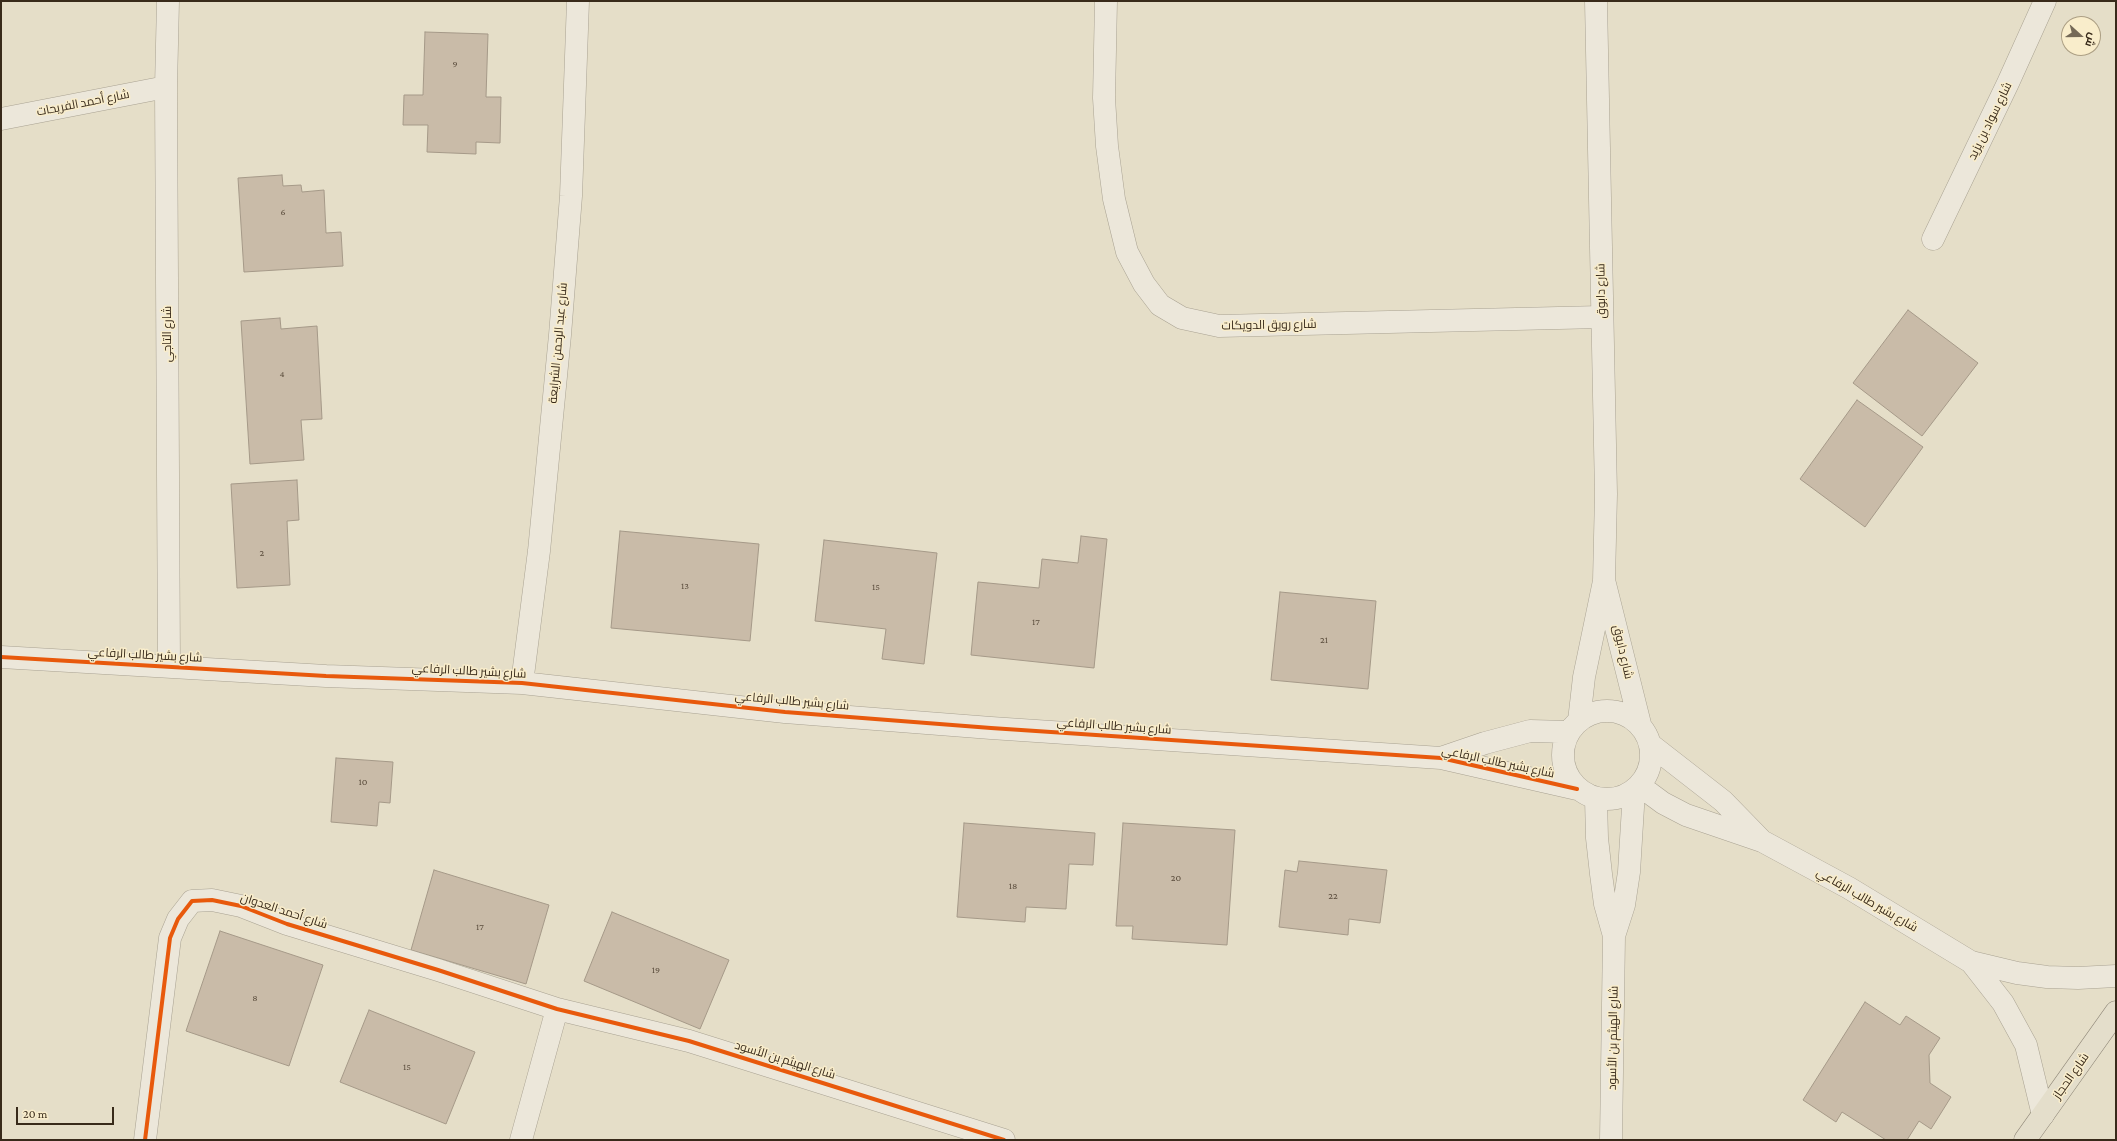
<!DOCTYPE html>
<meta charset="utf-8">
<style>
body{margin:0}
#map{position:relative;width:2117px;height:1141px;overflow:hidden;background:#e5dec8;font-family:"Crimson Pro",Cairo,serif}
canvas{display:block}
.frame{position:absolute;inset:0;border:2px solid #382a1a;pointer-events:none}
.north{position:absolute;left:2061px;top:16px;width:40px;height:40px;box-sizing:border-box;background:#f9edcb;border:1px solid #ac9f84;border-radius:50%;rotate:111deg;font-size:11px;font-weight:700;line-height:16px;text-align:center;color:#382a1a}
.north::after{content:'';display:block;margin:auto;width:14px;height:18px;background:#756957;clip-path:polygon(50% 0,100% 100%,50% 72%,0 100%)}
.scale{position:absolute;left:16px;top:1107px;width:98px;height:18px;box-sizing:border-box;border:2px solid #382a1a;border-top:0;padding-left:5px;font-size:12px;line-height:14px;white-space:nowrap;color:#382a1a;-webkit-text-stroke:3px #f9edcb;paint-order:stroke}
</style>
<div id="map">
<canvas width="2117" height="1141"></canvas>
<div class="frame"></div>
<div class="north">ش</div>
<div class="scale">20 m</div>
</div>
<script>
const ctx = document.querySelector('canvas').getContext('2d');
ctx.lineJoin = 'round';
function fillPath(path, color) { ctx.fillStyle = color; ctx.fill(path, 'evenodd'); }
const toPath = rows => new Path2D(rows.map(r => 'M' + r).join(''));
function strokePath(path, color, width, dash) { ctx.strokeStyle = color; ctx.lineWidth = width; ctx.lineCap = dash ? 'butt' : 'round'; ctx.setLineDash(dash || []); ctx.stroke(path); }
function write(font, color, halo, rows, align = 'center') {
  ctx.font = font + ' "Crimson Pro",Cairo,serif'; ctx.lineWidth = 3; ctx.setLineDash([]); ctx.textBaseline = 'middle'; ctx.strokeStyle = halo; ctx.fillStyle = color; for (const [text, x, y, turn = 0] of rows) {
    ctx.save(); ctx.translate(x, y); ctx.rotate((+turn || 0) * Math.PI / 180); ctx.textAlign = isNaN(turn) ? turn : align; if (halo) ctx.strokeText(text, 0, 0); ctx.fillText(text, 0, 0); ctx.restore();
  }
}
const building = toPath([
 [425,32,488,34,486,97,501,97,500,143,476,142,476,154,427,152,428,125,403,125,404,95,423,95,425,32],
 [282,175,283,186,301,185,302,192,324,190,326,233,341,232,343,266,244,272,238,178,282,175],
 [1908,310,1978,363,1922,436,1853,383,1908,310],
 [280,318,281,329,317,326,322,419,301,420,304,460,250,464,241,321,280,318],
 [1857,400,1923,447,1865,527,1800,479,1857,400],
 [297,480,299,520,287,521,290,585,237,588,231,484,297,480],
 [620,531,759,544,750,641,611,628,620,531],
 [1081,536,1107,539,1094,668,971,655,978,582,1039,588,1042,559,1078,563,1081,536],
 [824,540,937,553,924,664,882,659,886,629,815,621,824,540],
 [1280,592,1376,601,1368,689,1271,680,1280,592],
 [336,758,393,762,390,803,379,802,377,826,331,822,336,758],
 [964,823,1095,833,1093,865,1069,864,1066,909,1026,907,1025,922,957,917,964,823],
 [1123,823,1235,830,1227,945,1132,939,1133,926,1116,926,1123,823],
 [1299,861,1387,870,1380,923,1349,919,1348,935,1279,927,1285,870,1297,872,1299,861],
 [434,870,549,905,526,984,411,950,434,870],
 [612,912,729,960,700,1029,584,981,612,912],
 [220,931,323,965,289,1066,186,1031,220,931],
 [1865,1002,1900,1025,1906,1016,1940,1038,1929,1055,1930,1083,1951,1097,1931,1129,1919,1121,1907,1140,1886,1140,1842,1112,1836,1122,1803,1100,1865,1002],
 [369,1010,475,1052,446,1124,340,1082,369,1010]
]);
fillPath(building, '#c9bba8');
strokePath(building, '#a59988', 1);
const minor = toPath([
 [168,1,166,87,169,666],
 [1106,1,1104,98,1107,146,1114,199,1127,252,1144,284,1160,305,1182,318,1219,326,1601,317],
 [1,119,166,87],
 [1933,239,2008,83,2045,1],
 [1605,584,1640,724],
 [1,657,326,676,522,683,785,712,991,728,1441,758,1577,789],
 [522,683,539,551,560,335,571,196,578,1],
 '1563 755a44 44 0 1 1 88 0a44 44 0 1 1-88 0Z',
 [1579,721,1584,677,1604,581,1606,494,1596,1],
 [1651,745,1723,801,1761,840],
 [1441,758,1485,743,1530,731,1569,732],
 [1640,786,1663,803,1686,815,1762,841,1849,888,1971,962,2017,973,2047,977,2078,978,2116,976],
 [1596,799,1597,838,1601,874,1605,904,1614,936],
 [1971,962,2003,1003,2026,1045,2043,1115],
 [145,1140,170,938,178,919,192,901,212,900,241,906,287,924,438,970,557,1009,689,1041,1004,1140],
 [521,1140,557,1009],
 [1611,1140,1614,936,1624,905,1629,872,1634,791]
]);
const major = toPath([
 [2025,1140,2116,1012]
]);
strokePath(minor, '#a9a292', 23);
strokePath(major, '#8f8778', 23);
strokePath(minor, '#ece7da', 22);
strokePath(major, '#e4decb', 22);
strokePath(toPath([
 [1,657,326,676,522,683,785,712,991,728,1441,758,1577,789],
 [145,1140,170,938,178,919,192,901,212,900,241,906,287,924,438,970,557,1009,689,1041,1004,1140]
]), '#e8590c', 4);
write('10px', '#5c4e3e', null, [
 ["9",455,64],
 ["6",283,212],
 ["4",282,374],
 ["2",262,553],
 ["13",685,586],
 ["15",876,587],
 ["17",1036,622],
 ["21",1324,640],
 ["10",363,782],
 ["20",1176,878],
 ["18",1013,886],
 ["22",1333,896],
 ["17",480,927],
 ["19",656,970],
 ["8",255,998],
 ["15",407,1067]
]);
write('12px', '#382a1a', '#f9edcb', [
 ["شارع أحمد الفريحات",83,103,-11],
 ["شارع سواد بن يزيد",1990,121,-64],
 ["شارع دابوق",1601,291,-91],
 ["شارع رويق الدويكات",1269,325,-1],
 ["شارع التاجي",167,334,-90],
 ["شارع عبد الرحمن الشرايعة",558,343,-85],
 ["شارع دابوق",1623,652,77],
 ["شارع بشير طالب الرفاعي",145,655,3],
 ["شارع بشير طالب الرفاعي",469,671,3],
 ["شارع بشير طالب الرفاعي",792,701,5],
 ["شارع بشير طالب الرفاعي",1114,726,4],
 ["شارع بشير طالب الرفاعي",1498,762,12],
 ["شارع بشير طالب الرفاعي",1867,900,30],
 ["شارع أحمد العدوان",284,911,18],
 ["شارع الهيثم بن الأسود",1613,1038,-89],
 ["شارع الهيثم بن الأسود",785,1060,17],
 ["شارع الحجاز",2071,1076,-55]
]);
</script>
